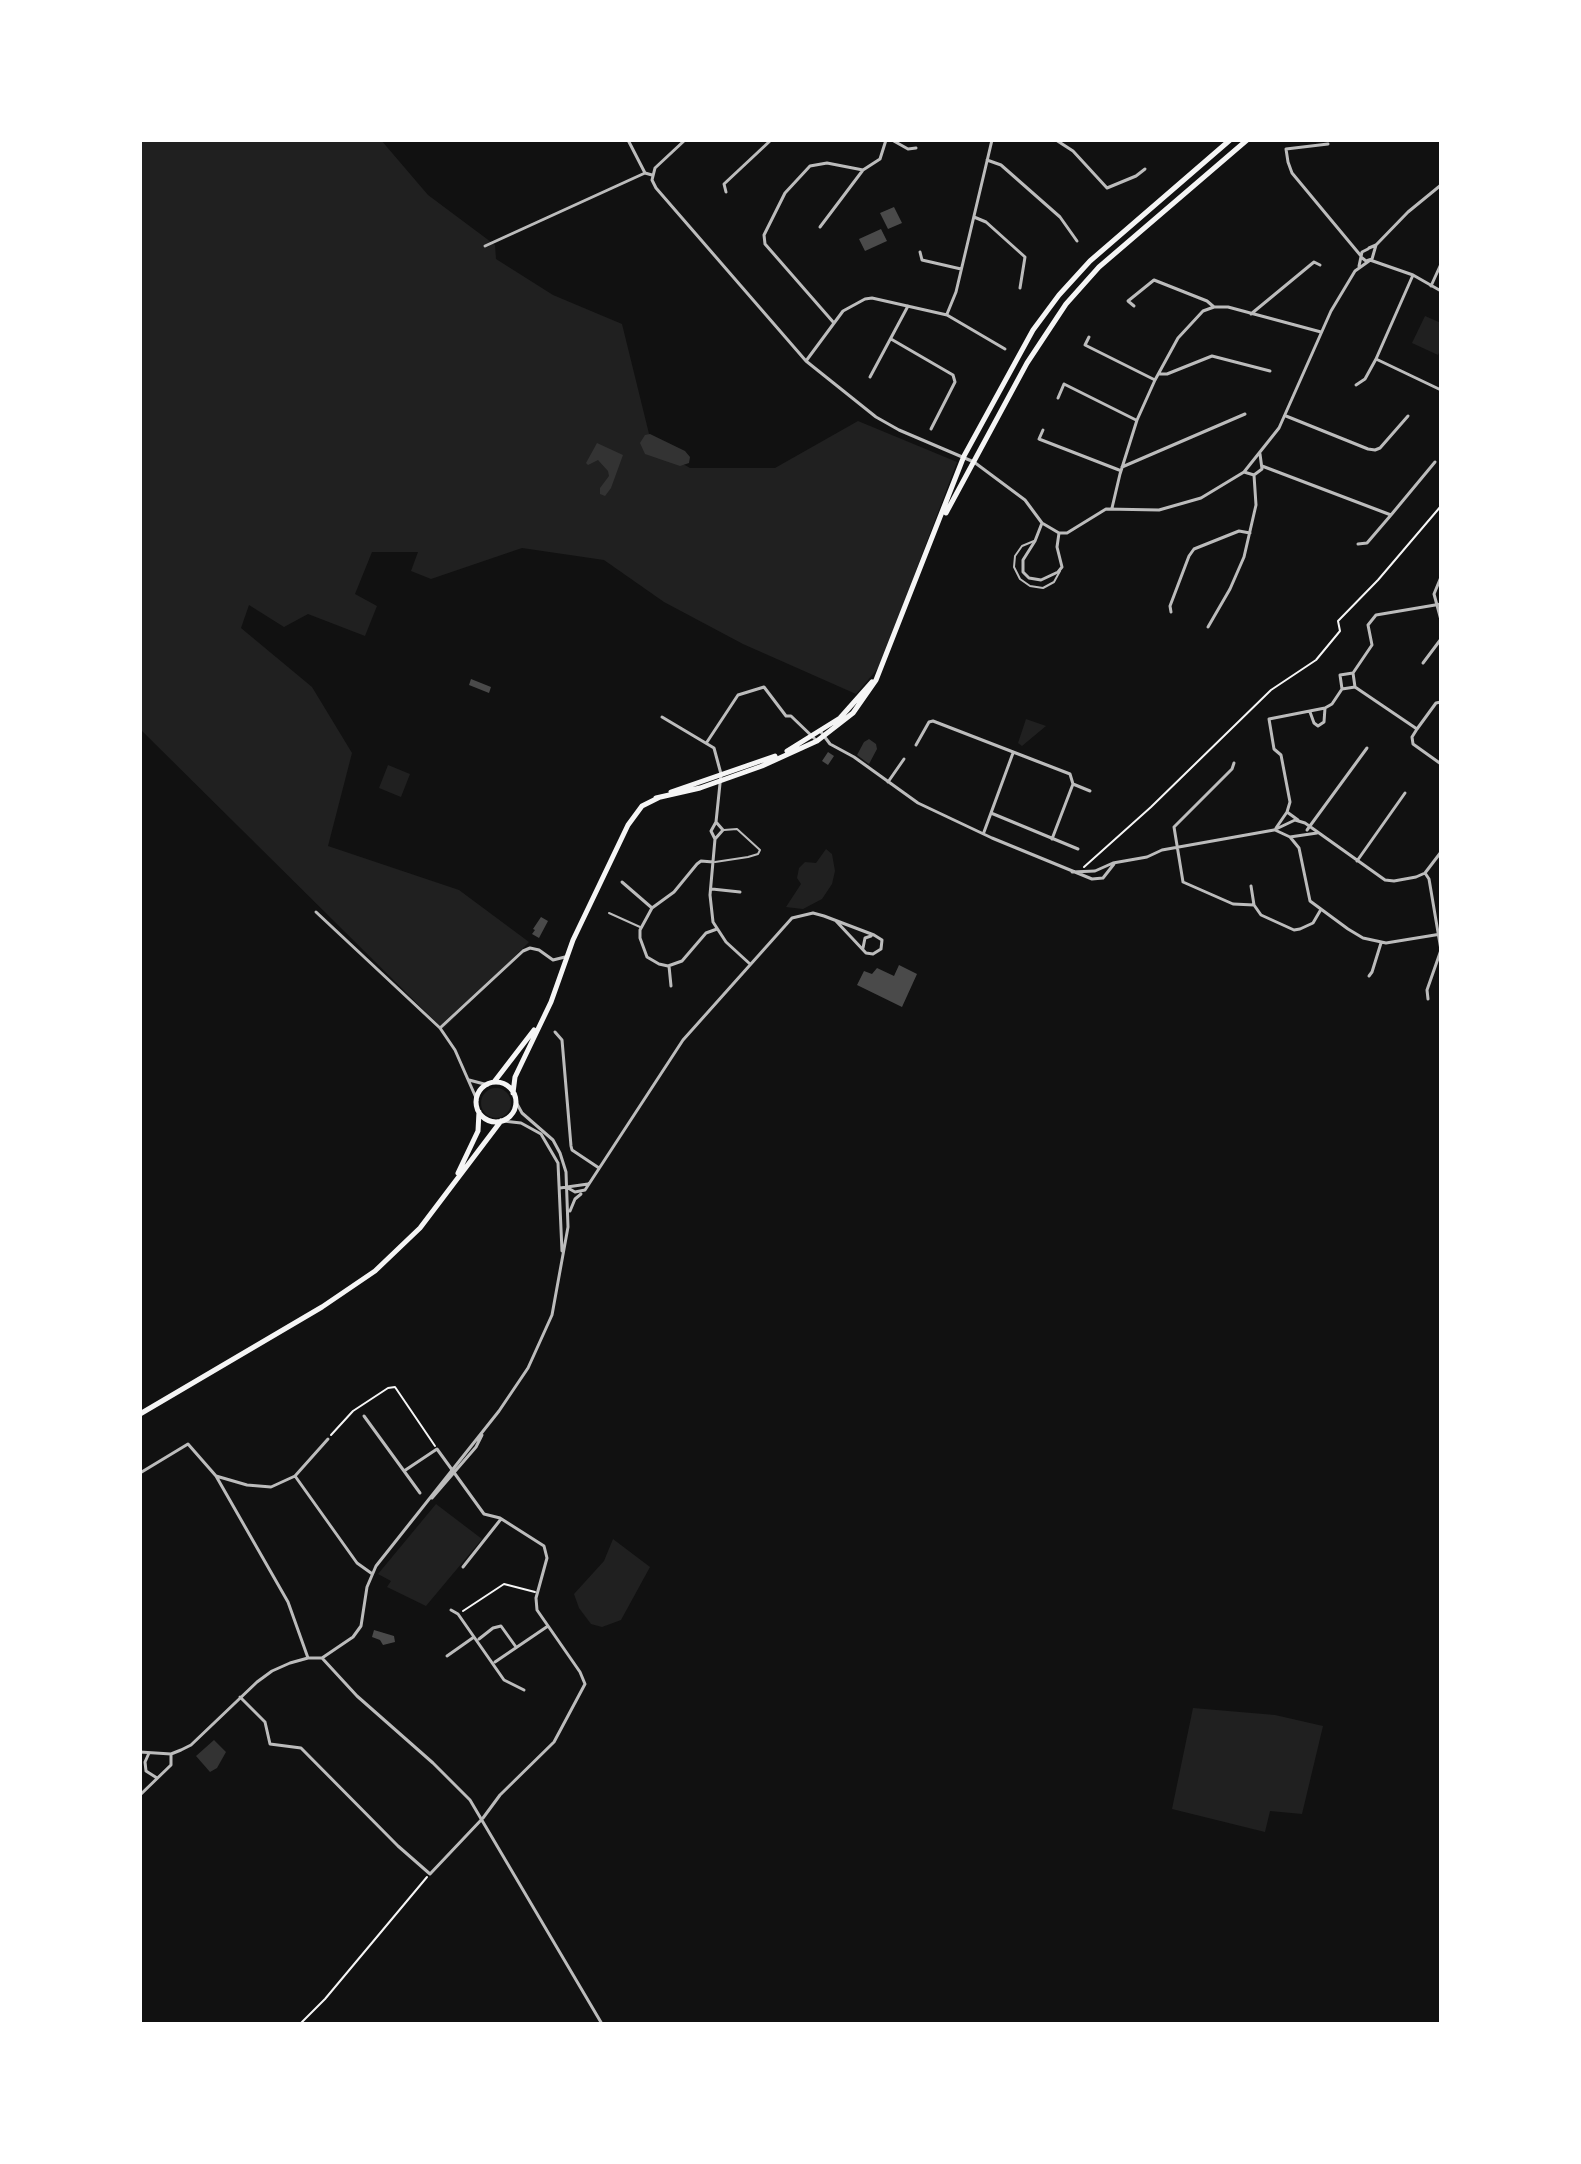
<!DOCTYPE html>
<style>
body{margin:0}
#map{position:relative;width:1581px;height:2164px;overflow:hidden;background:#111;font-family:"Nunito Sans",sans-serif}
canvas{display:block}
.frame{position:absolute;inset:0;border:142px solid #fff;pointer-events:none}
</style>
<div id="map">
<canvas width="1581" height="2164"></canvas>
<div class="frame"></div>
</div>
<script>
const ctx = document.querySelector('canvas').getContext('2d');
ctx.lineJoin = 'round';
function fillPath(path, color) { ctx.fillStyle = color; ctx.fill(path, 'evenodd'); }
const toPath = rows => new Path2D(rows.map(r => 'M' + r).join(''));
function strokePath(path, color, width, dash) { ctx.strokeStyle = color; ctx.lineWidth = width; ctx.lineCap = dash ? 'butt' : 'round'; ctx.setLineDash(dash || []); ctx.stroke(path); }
fillPath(toPath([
 [140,140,381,140,428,195,495,245,496,259,553,295,622,324,652,446,690,468,775,468,858,421,957,462,880,666,856,694,743,644,664,602,604,560,522,548,431,579,411,571,418,552,372,552,355,594,377,606,365,636,308,614,284,627,249,605,241,628,312,687,352,753,328,846,459,890,529,942,443,1029,140,729],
 [1425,316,1441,323,1441,348,1438,355,1412,343],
 [1026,719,1046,726,1022,746,1018,743],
 [388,765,410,774,401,797,379,788],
 [826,849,832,854,835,871,832,884,822,899,803,909,786,907,801,884,797,878,799,868,805,862,816,863],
 '481 1103a15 15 0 1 1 30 0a15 15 0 1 1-30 0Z',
 [436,1504,482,1539,426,1606,387,1587,391,1581,378,1574],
 [613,1539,650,1567,621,1620,602,1627,591,1624,579,1608,574,1594,604,1561],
 [1193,1708,1275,1715,1323,1726,1302,1814,1270,1811,1265,1832,1172,1809]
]), '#202020');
fillPath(toPath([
 [650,434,685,451,690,457,689,463,680,466,645,454,640,443,645,435],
 [597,443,623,455,611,488,605,496,600,494,600,488,609,476,608,471,598,460,588,465,586,463],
 [869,739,876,744,877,749,869,764,857,755,864,742],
 [214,1740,226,1752,217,1768,210,1772,196,1756]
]), '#333');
fillPath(toPath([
 [894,207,902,223,888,229,880,213],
 [881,229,887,241,865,251,859,239],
 [471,679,491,687,489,693,469,685],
 [828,752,834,756,828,765,822,761],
 [541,917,548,921,539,938,532,934,535,930,533,929],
 [899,965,917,974,902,1007,857,985,864,971,872,974,877,968,894,976],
 [374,1630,394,1636,395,1642,383,1645,380,1640,372,1637]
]), '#4a4a4a');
strokePath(toPath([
 [1084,867,1151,807,1271,690,1316,660,1340,631,1338,621,1378,580,1441,506],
 [331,1435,353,1411,388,1388,395,1387,435,1446],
 [463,1611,504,1584,535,1592],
 [300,2024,325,1999,427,1877]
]), '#f5f5f5', 2);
strokePath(toPath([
 [1034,541,1022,546,1015,556,1014,567,1020,579,1030,586,1043,588,1054,582,1060,571],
 [715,862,748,857,758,854,760,850,737,829,724,830],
 [609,913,640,927]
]), '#bcbcbc', 2);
strokePath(toPath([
 [628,140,645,173],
 [685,140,655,168,652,180,656,188,806,361,876,417,899,430,974,462,1025,500,1042,523,1059,533,1067,533,1106,509,1159,510,1201,498,1244,472,1279,428,1331,311,1355,271,1369,261],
 [892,140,908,149,916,148],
 [1056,140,1073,151,1107,188,1136,176,1145,169],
 [1328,144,1286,149,1288,162,1292,173,1361,256],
 [987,160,1001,165,1060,217,1077,241],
 [726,192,724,184,771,140],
 [974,217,986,222,1025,257,1020,288],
 [820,227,863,170,880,159,886,140],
 [485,246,645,173,652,175],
 [1369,248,1376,245,1408,212,1441,185],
 [920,252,922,260,961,269],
 [1361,257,1366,261,1372,259,1376,245],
 [1370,260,1413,275,1441,291],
 [1359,266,1362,252,1368,249],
 [1413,275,1376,359,1441,390],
 [1431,286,1441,264],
 [1134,306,1128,301,1154,280,1207,301,1214,307],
 [947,314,956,292,992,140],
 [1251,314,1314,262,1320,265],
 [834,323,765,244,764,235,785,193,810,166,827,163,863,170],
 [1089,337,1085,345,1155,380],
 [891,339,953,375,955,382,931,429],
 [806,361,843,311,865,299,872,298,947,315,1005,349],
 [1159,374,1167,374,1212,356,1270,371],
 [870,377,908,306],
 [1356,385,1365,379,1376,359],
 [1058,398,1064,384,1136,420],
 [1286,416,1368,449,1375,450,1380,448,1408,416],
 [1043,430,1039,439,1119,470],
 [1262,466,1391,515,1435,462],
 [1122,467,1245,414],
 [1244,472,1254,475,1262,469,1260,454],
 [1112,508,1120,474,1137,420,1155,380,1178,338,1203,311,1214,307,1228,307,1321,332],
 [1042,523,1035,541,1023,560,1023,572,1029,578,1041,580,1058,572,1062,567,1057,547,1059,533],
 [1358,544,1367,543,1391,515],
 [1441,577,1434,594,1441,620],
 [1171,612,1170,606,1189,556,1194,549,1239,531,1250,533],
 [1208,627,1230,589,1244,557,1256,505,1254,475],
 [1423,663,1441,639],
 [1355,687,1417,729,1412,737,1413,744,1441,764],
 [1342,689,1340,675,1353,673],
 [1310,712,1314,723,1318,726,1324,722,1325,708],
 [662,717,714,748,721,774,716,822],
 [1417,729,1436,703,1441,702],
 [821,732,830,744,854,757,918,803,992,838,1092,879,1103,878,1114,864],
 [707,742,738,695,764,687,786,716,791,716,817,741],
 [916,745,929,722,933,721,1070,774,1073,784,1052,839],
 [1234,763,1232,769,1174,827,1183,882,1233,904,1254,905,1261,915,1294,930,1300,929,1313,923,1320,911],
 [888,782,904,759],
 [1073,784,1090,791],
 [1287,812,1290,802,1281,755,1274,749,1269,719,1325,708,1332,704,1342,689,1355,687,1353,673,1372,645,1368,625,1376,615,1441,604],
 [991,813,1078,849],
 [1276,828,1287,812,1298,820],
 [1275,830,1290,837,1317,833],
 [1307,830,1367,748],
 [984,832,1013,753],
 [1290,837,1299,848,1310,901,1348,929,1363,938,1386,943,1441,934],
 [715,839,723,830,716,822,711,831,715,839,710,895,713,922,726,942,750,964],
 [1357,861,1405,793],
 [713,862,701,861,697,864,674,892,652,908,640,930,640,938,647,957,659,964,668,966,682,961,706,933,717,929],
 [1072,872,1095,871,1113,863,1147,857,1162,850,1274,830,1295,820,1305,823,1385,880,1394,881,1416,877,1425,873,1441,852],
 [1425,873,1429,879,1441,950,1427,990,1428,999],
 [622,882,652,908],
 [1251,886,1254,905],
 [712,889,740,892],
 [316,912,440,1028,455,1050,477,1100],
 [863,948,865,938,871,936],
 [669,966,671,986],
 [1369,976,1372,972,1381,943],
 [440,1028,523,951,530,948,539,950,553,960,565,957],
 [555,1032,562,1040,571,1146,572,1150,599,1168],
 [469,1080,488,1085],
 [503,1121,521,1123,541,1134,558,1163,562,1251],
 [560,1188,588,1184],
 [568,1188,575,1192,585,1190,683,1040,792,918,813,913,824,916,874,935,882,940,881,949,873,954,866,953,836,921],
 [570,1211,575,1199,581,1194],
 [364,1416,420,1493],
 [140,1473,188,1444,216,1476,288,1602,308,1658],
 [216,1476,247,1485,271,1487,295,1476,328,1439],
 [295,1476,357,1563,371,1573],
 [432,1498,476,1447,482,1435],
 [463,1567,501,1519],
 [451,1610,458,1614,504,1680,524,1690],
 [479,1639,493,1628,501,1626,516,1647],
 [447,1656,474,1637],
 [322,1658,353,1637,361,1626,367,1587,376,1566,499,1411,528,1368,552,1315,568,1227,566,1172,560,1153,553,1140,522,1113,516,1102],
 [322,1658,357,1696,433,1763,470,1800,602,2024],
 [495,1662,548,1626],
 [240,1697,265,1722,270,1744,301,1748,398,1846,430,1874,483,1818,500,1795,554,1742,585,1684,580,1672,537,1610,536,1598,547,1558,544,1546,500,1518,484,1514,437,1449,404,1471],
 [140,1752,171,1754,181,1750,191,1745,257,1682,272,1671,290,1663,308,1658,322,1658],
 [149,1753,145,1762,146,1771,157,1778],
 [140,1795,171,1765,171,1754]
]), '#bcbcbc', 3);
strokePath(toPath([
 [946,513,1027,363,1066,304,1099,267,1247,140],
 [787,751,840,718,872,682],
 [671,792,775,756],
 [656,798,700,788,762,766,817,741,853,713,876,680,964,456,1033,330,1059,295,1090,261,1230,140],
 [494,1082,534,1030],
 '476 1102a20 20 0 1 1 40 0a20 20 0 1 1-40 0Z',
 [513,1093,515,1077,551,1002,573,940,628,825,642,806,658,798],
 [458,1173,478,1131,479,1112],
 [140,1414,322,1307,375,1271,420,1228,501,1121]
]), '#f5f5f5', 5);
</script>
